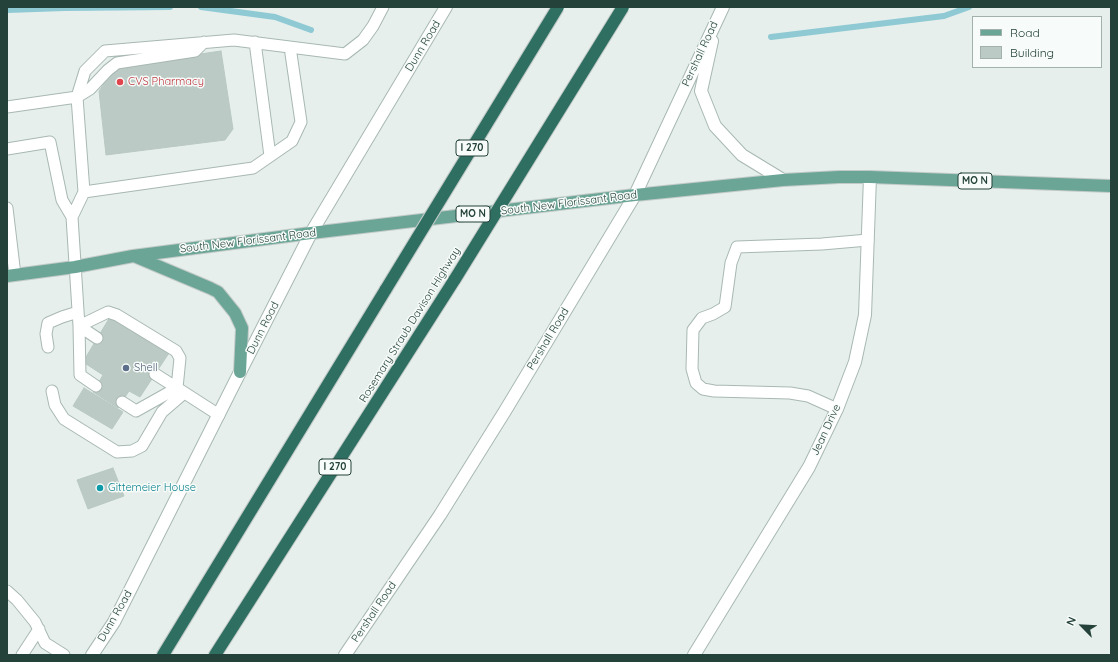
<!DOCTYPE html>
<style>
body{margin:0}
#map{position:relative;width:1118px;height:662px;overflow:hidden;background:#e6efeb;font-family:Quicksand,sans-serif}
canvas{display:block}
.frame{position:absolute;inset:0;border:8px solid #24423a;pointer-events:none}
.legend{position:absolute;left:972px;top:16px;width:130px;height:52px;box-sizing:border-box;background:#f7fbf9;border:1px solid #a3b1ad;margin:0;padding:5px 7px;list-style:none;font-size:12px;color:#24423a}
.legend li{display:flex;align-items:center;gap:8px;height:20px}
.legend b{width:20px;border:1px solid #a3b1ad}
.north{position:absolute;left:1062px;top:606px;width:40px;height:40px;-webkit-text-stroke:3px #f7fbf9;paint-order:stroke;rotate:294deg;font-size:11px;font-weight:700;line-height:16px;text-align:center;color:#24423a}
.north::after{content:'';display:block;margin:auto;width:14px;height:18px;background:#24423a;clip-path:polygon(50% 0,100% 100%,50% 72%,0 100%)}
</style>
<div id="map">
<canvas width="1118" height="662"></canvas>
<div class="frame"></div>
<ul class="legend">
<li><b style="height:5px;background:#6aa596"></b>Road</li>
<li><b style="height:11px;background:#bbcac4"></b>Building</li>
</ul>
<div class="north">N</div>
</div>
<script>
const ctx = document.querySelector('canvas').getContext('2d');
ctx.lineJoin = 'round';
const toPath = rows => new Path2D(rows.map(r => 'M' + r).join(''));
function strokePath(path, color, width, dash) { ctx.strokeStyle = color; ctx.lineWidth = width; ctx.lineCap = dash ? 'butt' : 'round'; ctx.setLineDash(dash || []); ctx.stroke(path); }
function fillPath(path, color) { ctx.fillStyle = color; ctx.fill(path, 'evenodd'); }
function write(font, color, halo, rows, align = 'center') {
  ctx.font = font + ' Quicksand,sans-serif'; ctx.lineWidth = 3; ctx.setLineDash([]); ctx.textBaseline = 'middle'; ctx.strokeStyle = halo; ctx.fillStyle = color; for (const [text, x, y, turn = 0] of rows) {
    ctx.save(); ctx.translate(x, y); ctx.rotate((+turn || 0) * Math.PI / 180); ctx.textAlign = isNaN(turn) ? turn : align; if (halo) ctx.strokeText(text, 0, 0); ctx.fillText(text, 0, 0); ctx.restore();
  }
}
strokePath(toPath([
 [201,7,275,17,311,30],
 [7,10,64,8,170,7],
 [771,37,944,16,969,7]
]), '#8ec9d4', 6);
const building = toPath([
 [221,51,233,129,225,140,106,155,99,91,117,66,221,51],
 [110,317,169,353,140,397,129,391,118,408,93,392,103,375,83,362,110,317],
 [84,388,123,412,112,429,73,406,84,388],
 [113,468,124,496,88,509,77,480,113,468]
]);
fillPath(building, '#bbcac4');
strokePath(building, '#b8c9c2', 1);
const service = toPath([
 [255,42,270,156],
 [7,107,77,97,90,89,108,70,117,63,195,51,204,42],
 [7,149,50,142,62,200,72,217],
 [84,192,253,168,292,141,301,122,290,47],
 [7,208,15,275],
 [97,338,79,326,108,312,117,315,176,351,180,358,177,388,155,374],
 [48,347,46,334,48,323,62,317,78,312],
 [96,386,80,375,79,326,72,217,84,192,77,97,85,71,105,51,234,40,345,54,363,40,373,26,383,7],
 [52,391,55,405,64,419,117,452,132,451,142,446,162,412,184,393],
 [122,402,136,411,177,388,219,415],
 [837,409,808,396,790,393,714,391,703,389,696,383,692,369,693,330,702,318,713,314,725,307,731,263,737,247,822,244,868,240],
 [7,591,17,600,35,622,45,643,64,655],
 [22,655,39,629]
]);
const minor = toPath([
 [694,655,809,467,837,409,855,362,865,315,870,177]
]);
const tertiary = toPath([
 [712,41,701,91,715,126,742,155,783,180],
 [92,655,114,622,240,372,311,233,446,7],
 [345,655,440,515,505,411,635,195,723,7]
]);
const primary = toPath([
 [134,256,210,288,218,292,235,313,242,328,240,372],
 [7,276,75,267,133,256,311,233,635,195,783,180,839,177,870,177,1111,186]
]);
const motorway = toPath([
 [163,655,386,289],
 [215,655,455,279]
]);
strokePath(service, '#a8b8b2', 13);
strokePath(minor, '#a8b8b2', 14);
strokePath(tertiary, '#a8b8b2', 14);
strokePath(primary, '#c2cac8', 14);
strokePath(motorway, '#c2cac8', 14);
strokePath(service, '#fff', 11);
strokePath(minor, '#fff', 12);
strokePath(tertiary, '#fff', 12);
strokePath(primary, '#6aa596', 12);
strokePath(motorway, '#2f6f62', 12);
const motorwayBridge = toPath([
 [455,279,623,7],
 [386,289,558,7]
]);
strokePath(motorwayBridge, '#c2cac8', 14, []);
strokePath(motorwayBridge, '#2f6f62', 12);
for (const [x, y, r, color] of [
 [120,82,4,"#e0444e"],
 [126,368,4,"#5c6f8a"],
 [100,488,4,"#0f9aa8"]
]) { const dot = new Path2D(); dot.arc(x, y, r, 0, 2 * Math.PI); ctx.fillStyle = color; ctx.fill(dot); strokePath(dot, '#f7fbf9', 1.5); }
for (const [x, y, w] of [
 [472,148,32],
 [975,181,34],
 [473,214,34],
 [335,467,32]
]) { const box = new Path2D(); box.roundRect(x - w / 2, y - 8, w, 16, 3); ctx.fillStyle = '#f7fbf9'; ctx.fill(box); strokePath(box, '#24423a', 1); }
write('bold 10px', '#24423a', null, [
 ["I 270",472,148],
 ["MO N",975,181],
 ["MO N",473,214],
 ["I 270",335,467]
]);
write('11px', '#24423a', '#f7fbf9', [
 ["Dunn Road",423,46,-59],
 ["Pershall Road",700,54,-65],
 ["South New Florissant Road",569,203,-7],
 ["South New Florissant Road",248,241,-7],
 ["Rosemary Straub Davison Highway",410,325,-58],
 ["Dunn Road",263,328,-63],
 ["Pershall Road",548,339,-59],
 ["Jean Drive",826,430,-65],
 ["Pershall Road",374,612,-56],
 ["Dunn Road",115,616,-60]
]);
write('11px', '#be3a42', '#f7fbf9', [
 ["CVS Pharmacy",128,82]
], 'left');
write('11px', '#4e5e75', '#f7fbf9', [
 ["Shell",134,368]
], 'left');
write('11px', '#0d838f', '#f7fbf9', [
 ["Gittemeier House",108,488]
], 'left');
</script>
